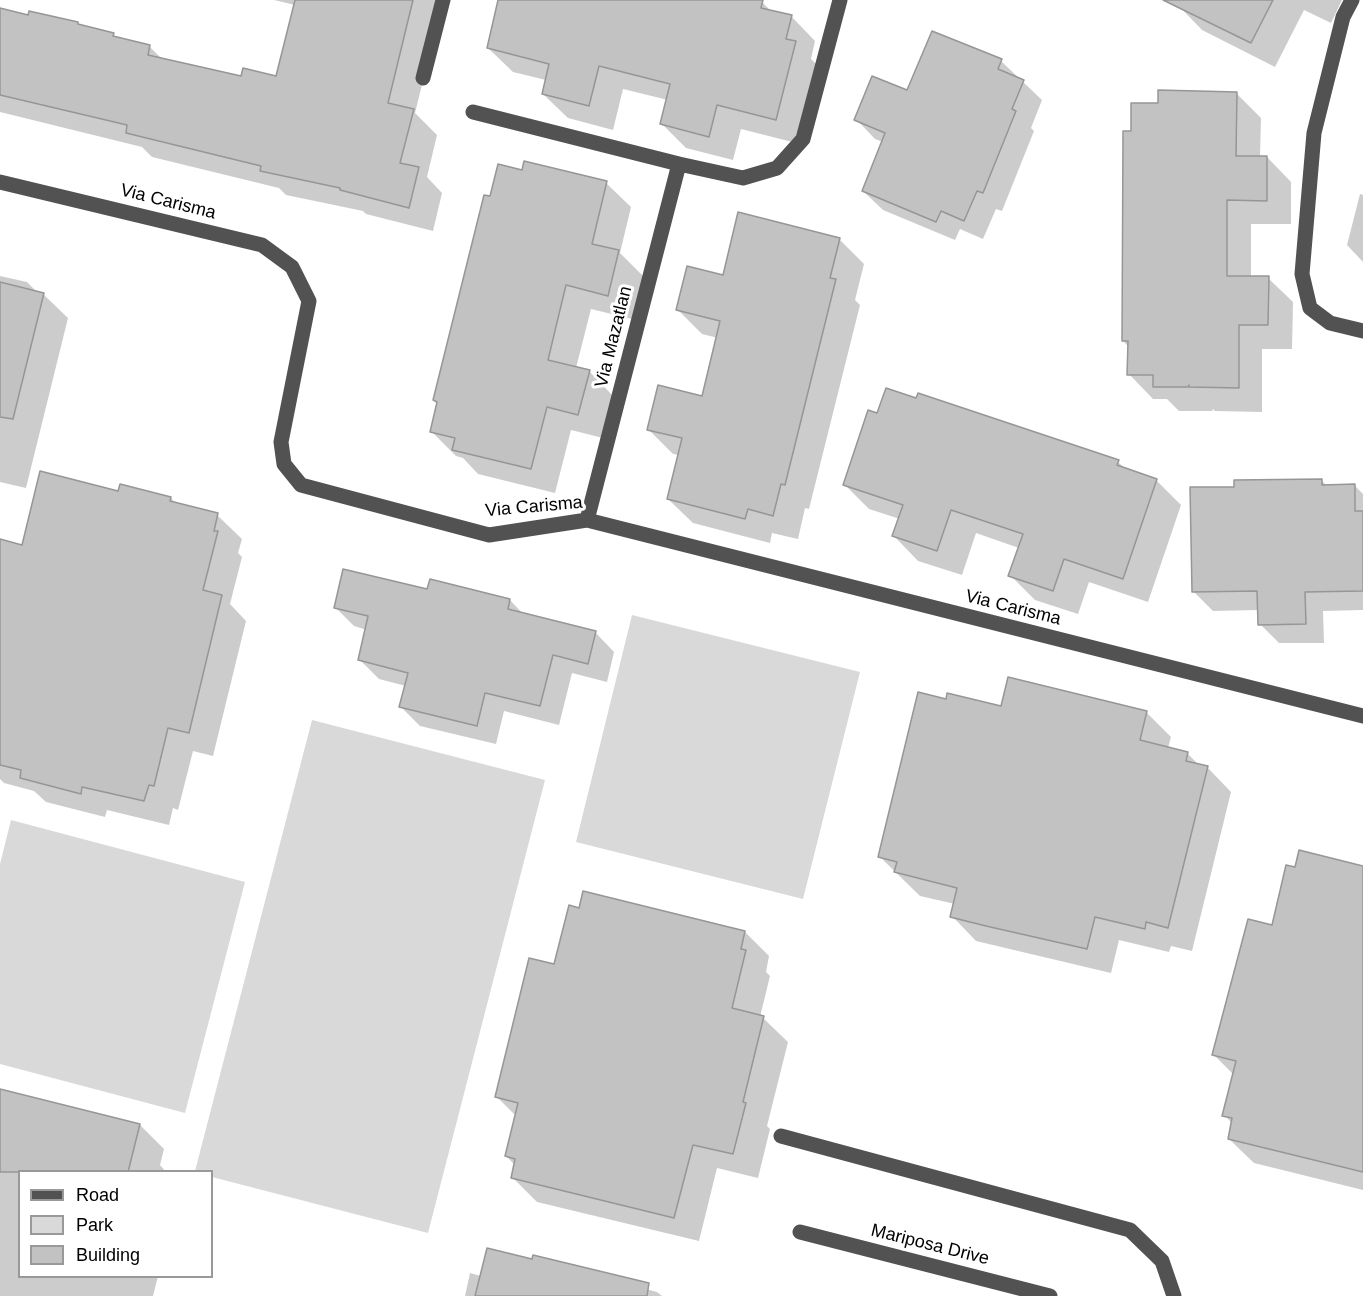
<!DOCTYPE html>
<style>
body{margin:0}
#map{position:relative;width:1363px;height:1296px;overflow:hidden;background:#fff;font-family:Helvetica,sans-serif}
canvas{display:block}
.legend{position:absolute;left:18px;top:1170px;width:195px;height:108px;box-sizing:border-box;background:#fff;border:2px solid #999;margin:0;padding:8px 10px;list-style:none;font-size:18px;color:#000}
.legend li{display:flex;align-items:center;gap:12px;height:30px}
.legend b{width:30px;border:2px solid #999}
</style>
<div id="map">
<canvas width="1363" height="1296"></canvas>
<ul class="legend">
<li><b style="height:8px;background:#525252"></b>Road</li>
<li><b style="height:16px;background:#d9d9d9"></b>Park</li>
<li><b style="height:16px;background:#c2c2c2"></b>Building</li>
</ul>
</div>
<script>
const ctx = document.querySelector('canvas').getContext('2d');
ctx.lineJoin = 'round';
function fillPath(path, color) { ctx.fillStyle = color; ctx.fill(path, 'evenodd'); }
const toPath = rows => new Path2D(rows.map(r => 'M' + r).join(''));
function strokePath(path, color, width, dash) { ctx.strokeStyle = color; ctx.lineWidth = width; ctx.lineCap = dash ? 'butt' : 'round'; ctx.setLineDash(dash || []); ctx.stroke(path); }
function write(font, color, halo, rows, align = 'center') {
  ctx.font = font + ' Helvetica,sans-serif'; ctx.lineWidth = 6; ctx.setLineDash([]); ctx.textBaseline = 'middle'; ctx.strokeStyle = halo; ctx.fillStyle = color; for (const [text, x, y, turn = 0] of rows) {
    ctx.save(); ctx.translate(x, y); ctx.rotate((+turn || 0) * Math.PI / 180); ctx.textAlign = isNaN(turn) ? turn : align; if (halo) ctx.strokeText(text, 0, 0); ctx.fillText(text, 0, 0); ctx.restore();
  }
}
fillPath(toPath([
 [632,615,860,672,803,899,576,842],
 [312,720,545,780,428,1233,212,1177,212,1172,195,1171],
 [11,820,245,882,185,1113,0,1064,0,864]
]), '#d9d9d9');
fillPath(toPath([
 [274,0,443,0,415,113,437,135,427,177,442,193,433,231,366,214,363,211,286,195,279,188,152,157,142,147,0,112,0,10,113,35,117,38,150,47,163,60,242,78,277,78,295,5],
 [500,0,754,0,762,2,772,12,791,16,815,41,811,59,819,67,800,144,741,129,733,160,686,148,662,124,668,100,623,89,613,130,568,118,543,94,546,80,513,72,488,48],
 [1173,0,1342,0,1331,23,1304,10,1275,67,1202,30],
 [1001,61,1042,100,1031,128,1034,131,1002,211,996,209,983,239,960,229,955,240,883,210,863,191,883,142,875,139,856,119,908,92],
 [1236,93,1261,118,1260,157,1267,157,1291,182,1291,224,1251,224,1251,278,1268,278,1293,302,1292,349,1262,349,1262,412,1215,411,1213,409,1212,411,1179,411,1167,399,1153,399,1129,374,1129,347,1123,341,1132,132,1159,104],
 [523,171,606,183,631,207,620,253,643,276,632,319,591,309,576,368,589,371,613,396,603,438,571,430,555,493,478,474,463,458,456,456,432,432,438,404,434,400,491,198],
 [1360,194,1363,195,1363,262,1347,245],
 [839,239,864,264,855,300,860,305,809,509,805,508,798,539,772,533,770,543,693,523,668,499,679,455,673,454,648,429,703,398,718,338,702,334,678,310,724,277],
 [0,276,27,282,37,292,43,294,68,318,26,488,0,482],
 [1118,462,1126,470,1156,480,1181,505,1148,602,1089,582,1078,614,1035,600,1010,575,1019,548,976,533,962,575,918,561,894,536,900,519,869,509,845,485],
 [1321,480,1327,486,1355,486,1363,494,1363,610,1323,611,1324,643,1279,643,1260,624,1259,610,1213,611,1193,591,1236,488],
 [119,492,171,498,177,505,217,515,242,539,238,553,242,557,230,604,246,621,213,756,193,751,178,810,173,808,169,825,107,810,105,817,46,802,34,791,4,783,0,779,0,549,23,547],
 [428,591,510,600,524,615,595,632,614,652,607,682,572,673,559,725,504,711,496,744,420,726,401,707,406,686,379,679,360,660,367,630,354,626,335,607],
 [1009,679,1147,713,1171,737,1168,748,1187,753,1200,766,1207,767,1231,792,1192,951,1171,946,1169,952,1119,940,1111,973,976,941,952,916,955,904,920,896,879,856,947,701,1002,708],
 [1363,867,1363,1190,1254,1163,1229,1139,1233,1124,1224,1115,1234,1075,1214,1055,1273,927,1296,869],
 [745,932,769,956,766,972,770,976,760,1017,763,1018,788,1042,767,1126,770,1129,758,1178,717,1168,699,1241,537,1202,512,1177,515,1165,506,1156,516,1116,497,1097,555,966],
 [0,1091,140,1125,164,1149,160,1165,166,1172,20,1172,20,1276,158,1276,153,1296,0,1296],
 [470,1273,481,1276,600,1277,657,1292,662,1296,465,1296]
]), '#0003');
const building = toPath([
 [295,0,413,0,388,103,414,109,400,163,419,167,409,208,340,190,340,188,260,171,261,166,126,133,127,125,0,95,0,8,28,15,29,11,78,22,78,24,114,33,113,36,150,45,148,55,241,76,243,68,276,76,295,0],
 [498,0,763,0,761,8,792,15,786,39,796,41,776,120,717,105,709,137,660,124,670,84,599,66,589,106,542,94,549,64,487,48,498,0],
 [1163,0,1273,0,1251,43,1163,0],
 [932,31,1002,59,998,69,1024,80,1012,109,1016,111,983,193,977,191,964,221,941,211,936,222,862,191,885,133,854,120,872,76,907,90,932,31],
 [1158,90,1237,92,1236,156,1267,156,1267,201,1227,200,1227,276,1269,276,1268,325,1239,325,1239,388,1189,387,1189,385,1188,387,1153,387,1153,375,1127,375,1128,341,1122,341,1123,131,1131,131,1131,103,1158,103,1158,90],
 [524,161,607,181,592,244,619,250,608,296,566,285,548,360,590,370,578,415,547,407,531,469,452,450,455,438,430,432,437,402,433,400,484,195,490,196,498,164,522,170,524,161],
 [738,212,840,238,830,278,836,279,785,485,781,484,773,516,748,509,745,519,667,499,682,438,647,430,658,385,702,396,720,321,676,310,687,266,723,275,738,212],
 [0,282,44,293,13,419,0,417,0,282],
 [886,388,916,398,918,393,1119,460,1117,465,1157,479,1123,579,1064,559,1053,591,1008,576,1023,534,951,510,937,551,892,536,903,505,843,485,868,410,877,413,886,388],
 [40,471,118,491,120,484,171,497,170,501,218,513,214,531,218,531,203,590,222,595,189,733,168,728,154,786,149,785,144,801,82,787,81,794,20,778,21,770,0,765,0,539,22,545,40,471],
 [1322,479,1322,485,1355,484,1355,511,1363,511,1363,591,1305,592,1306,624,1258,625,1257,591,1192,592,1190,487,1234,487,1234,480,1322,479],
 [343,569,427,589,430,579,510,599,508,609,596,631,588,664,553,655,540,706,485,693,477,726,399,707,408,673,358,660,368,616,334,608,343,569],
 [1008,677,1147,711,1140,740,1188,752,1186,761,1208,766,1168,928,1146,922,1145,929,1095,917,1087,949,986,926,950,917,957,888,894,872,897,862,878,857,918,692,946,699,947,693,1001,706,1008,677],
 [1299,850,1363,866,1363,1172,1228,1139,1232,1118,1222,1116,1236,1061,1212,1055,1248,919,1272,925,1286,865,1295,867,1299,850],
 [583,891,745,931,741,949,746,950,732,1008,764,1016,743,1102,746,1103,733,1154,693,1145,674,1218,511,1178,515,1159,505,1156,518,1103,495,1097,529,958,554,964,569,905,579,908,583,891],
 [0,1089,140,1124,128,1172,0,1172,0,1089],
 [487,1248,532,1259,533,1255,649,1283,647,1296,475,1296,487,1248]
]);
fillPath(building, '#c2c2c2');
strokePath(building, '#969696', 1.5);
strokePath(toPath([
 [1352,0,1343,17,1314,133,1302,274,1310,308,1330,323,1363,331],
 [423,78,443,0],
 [473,112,679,164,743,178,777,168,803,139,840,0],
 [0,182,262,245,292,267,309,301,281,442,284,464,301,485,489,535,587,520,1363,716],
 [587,520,679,164],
 [781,1136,1130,1230,1162,1261,1174,1296],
 [800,1232,1050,1296]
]), '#525252', 15);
write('18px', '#000', '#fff', [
 ["Via Carisma",168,202,14],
 ["Via Mazatlan",614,337,-76],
 ["Via Carisma",534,507,-5],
 ["Via Carisma",1013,608,14],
 ["Mariposa Drive",930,1245,14]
]);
</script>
